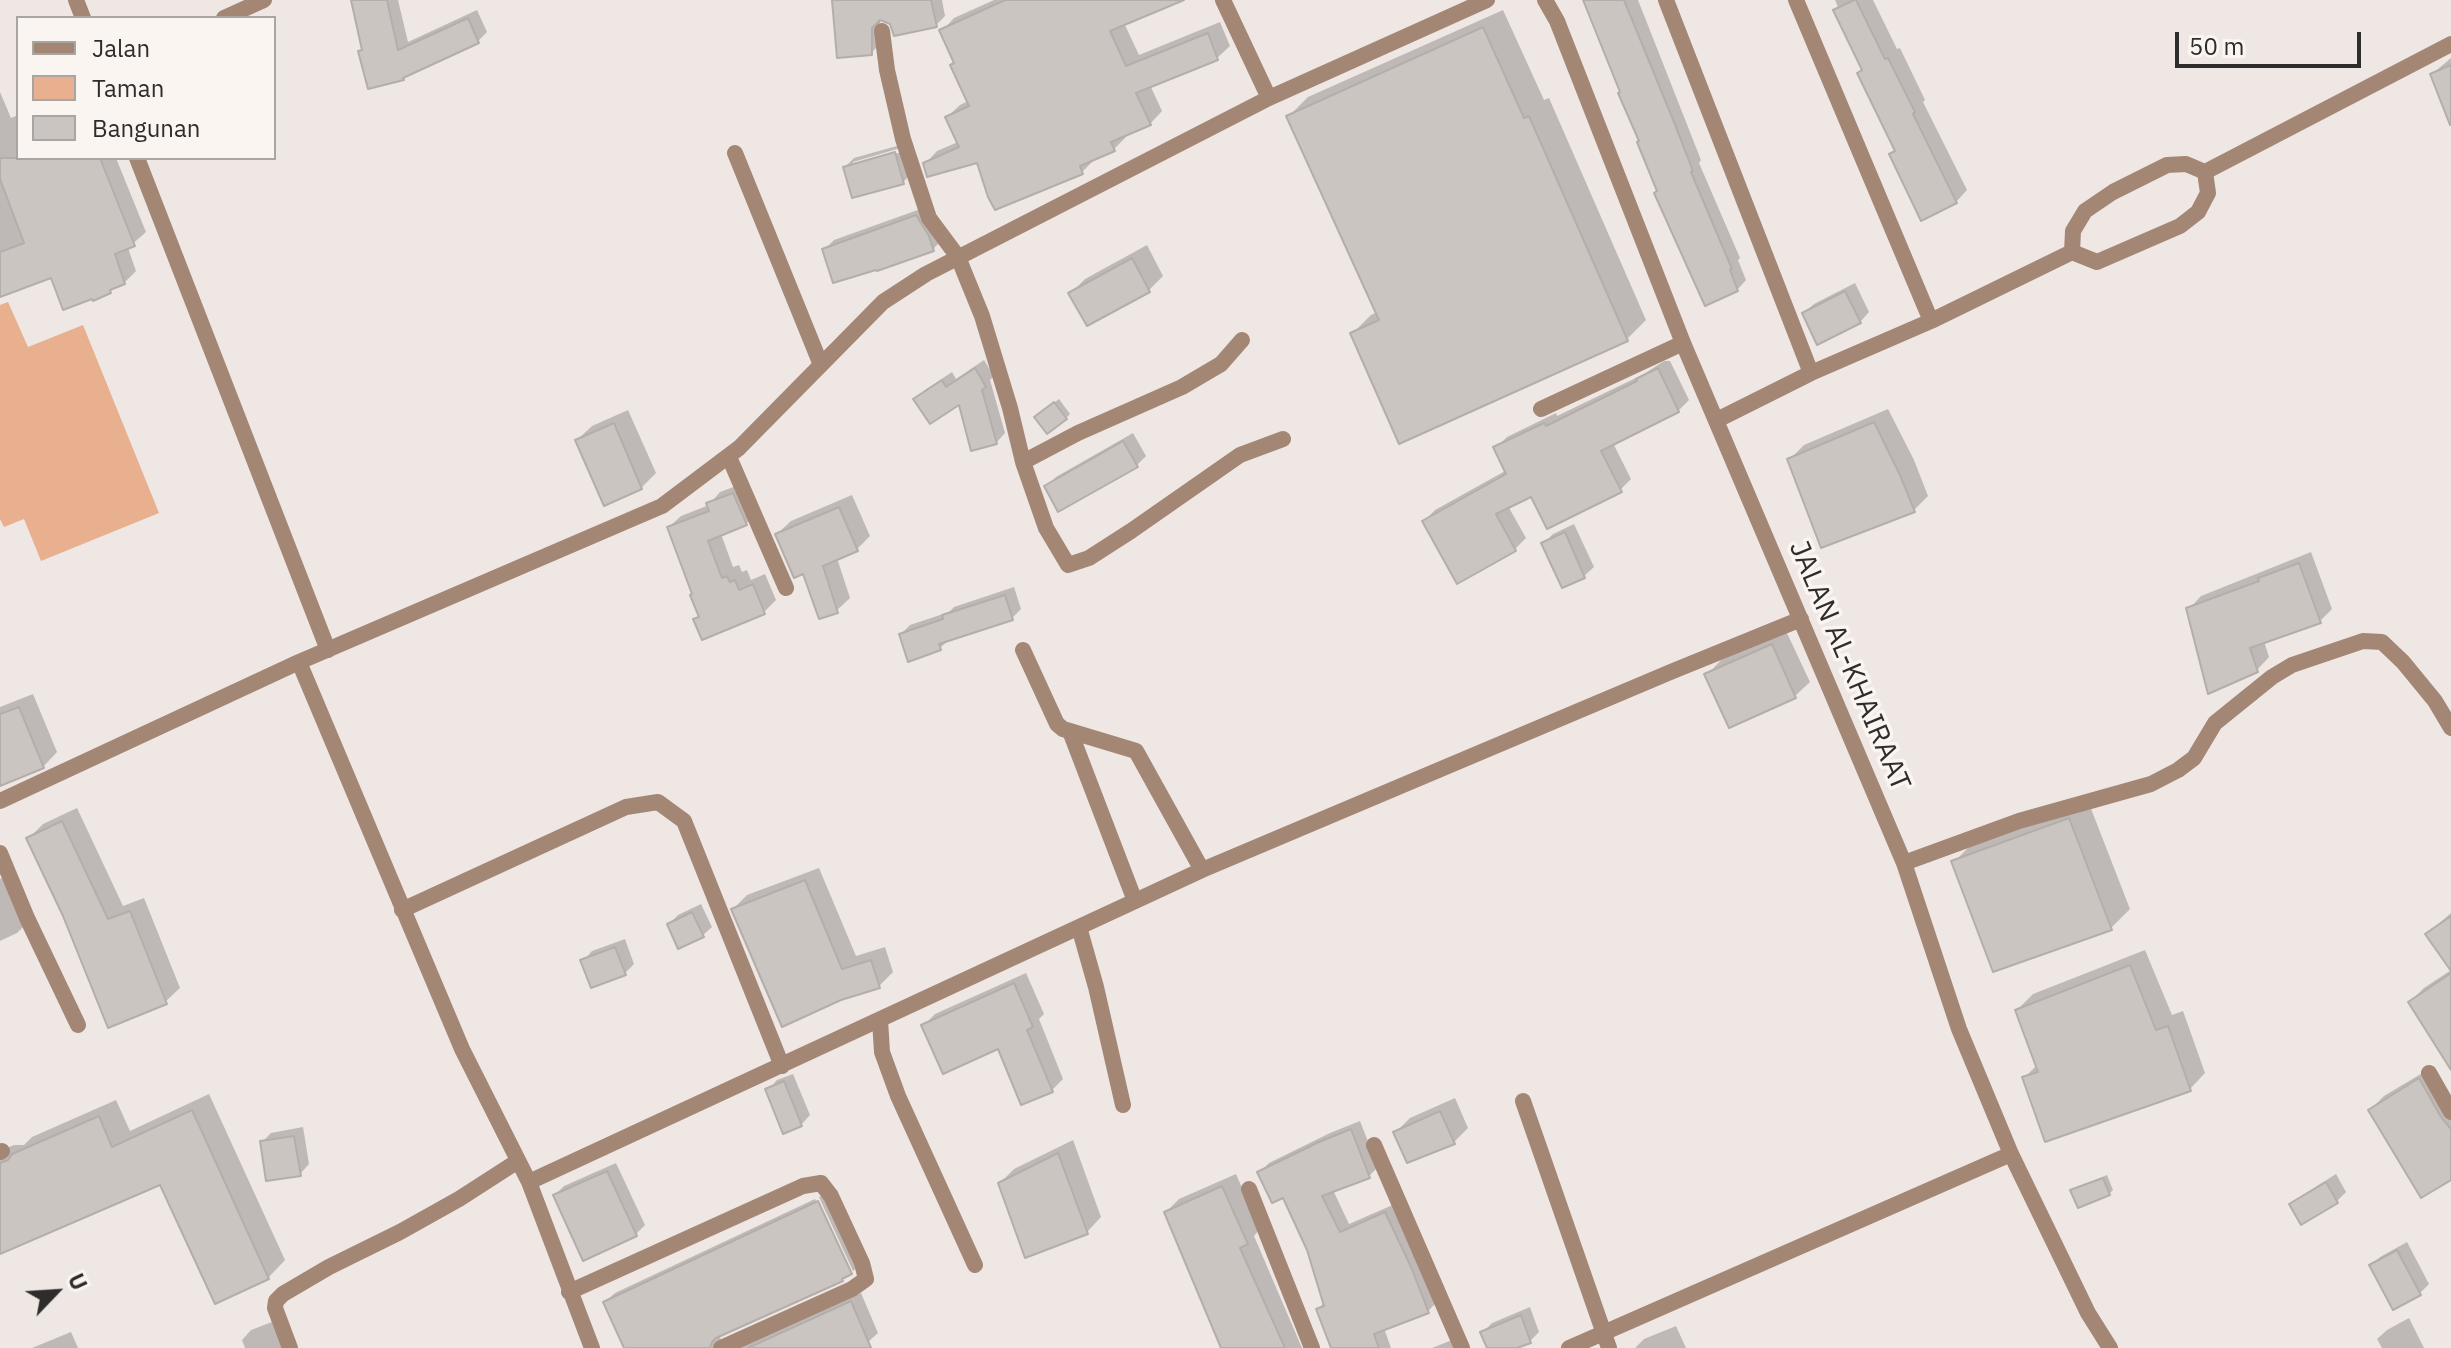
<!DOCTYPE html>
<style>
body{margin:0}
#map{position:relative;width:2451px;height:1348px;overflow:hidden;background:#eee7e4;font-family:"IBM Plex Sans",sans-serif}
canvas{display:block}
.legend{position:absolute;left:16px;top:16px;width:260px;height:144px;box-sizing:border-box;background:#fbf5f1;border:2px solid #a9a5a2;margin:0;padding:10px 14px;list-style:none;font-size:24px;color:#2f2d2b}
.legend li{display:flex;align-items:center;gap:16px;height:40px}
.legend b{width:40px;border:2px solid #a9a5a2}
.north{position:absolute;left:16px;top:1252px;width:80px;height:80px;-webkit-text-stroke:6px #fbf5f1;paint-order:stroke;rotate:65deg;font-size:22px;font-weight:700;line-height:32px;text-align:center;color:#2f2d2b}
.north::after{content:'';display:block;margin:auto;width:28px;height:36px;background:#2f2d2b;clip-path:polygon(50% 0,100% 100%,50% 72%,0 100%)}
.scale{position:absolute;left:2175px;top:32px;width:186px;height:36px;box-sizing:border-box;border:4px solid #2f2d2b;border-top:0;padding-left:10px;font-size:24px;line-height:28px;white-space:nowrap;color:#2f2d2b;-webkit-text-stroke:6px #fbf5f1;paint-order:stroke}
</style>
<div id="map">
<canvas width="2451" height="1348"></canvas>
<ul class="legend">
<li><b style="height:10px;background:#a48675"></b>Jalan</li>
<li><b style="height:22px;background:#e8b08e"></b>Taman</li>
<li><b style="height:22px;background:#cbc5c1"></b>Bangunan</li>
</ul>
<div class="north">U</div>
<div class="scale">50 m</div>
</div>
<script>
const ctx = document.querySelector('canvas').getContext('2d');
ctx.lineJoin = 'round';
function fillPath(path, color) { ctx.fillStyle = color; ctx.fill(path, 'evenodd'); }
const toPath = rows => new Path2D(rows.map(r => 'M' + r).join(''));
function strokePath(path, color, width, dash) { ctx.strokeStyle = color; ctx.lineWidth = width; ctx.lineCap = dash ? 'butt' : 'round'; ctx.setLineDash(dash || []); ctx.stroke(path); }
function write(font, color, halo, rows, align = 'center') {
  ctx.font = font + ' "IBM Plex Sans",sans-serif'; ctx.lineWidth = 7; ctx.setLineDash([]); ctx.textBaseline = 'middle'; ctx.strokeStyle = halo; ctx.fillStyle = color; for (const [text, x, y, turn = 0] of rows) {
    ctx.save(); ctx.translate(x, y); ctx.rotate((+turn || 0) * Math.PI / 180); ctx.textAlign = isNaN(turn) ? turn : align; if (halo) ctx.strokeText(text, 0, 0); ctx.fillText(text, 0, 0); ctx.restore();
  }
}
fillPath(toPath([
 [8,302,28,347,83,325,159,513,41,561,24,519,4,527,0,519,0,305]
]), '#e8b08e');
fillPath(toPath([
 [353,0,398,0,408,42,477,10,487,32,478,41,408,73,403,78,360,51,364,48],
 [834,0,942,0,945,16,936,25,892,22,880,18,881,43,871,53],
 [994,0,1166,0,1124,23,1139,55,1220,22,1230,46,1217,58,1150,85,1162,111,1150,124,1124,134,1126,137,1113,150,1094,160,1082,172,978,160,925,164,937,151,958,142,947,117,960,105,968,101,956,61,942,31,954,18],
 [1585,0,1638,0,1701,160,1699,163,1740,258,1738,260,1746,280,1737,290,1659,190],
 [1835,0,1873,0,1897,49,1900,48,1925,100,1923,102,1967,190,1956,202,1891,155,1897,149,1864,68,1835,11,1838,7],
 [1503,10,1544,100,1549,98,1646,320,1627,339,1352,334,1371,315,1377,312,1289,116,1308,97],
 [2451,58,2451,121,2432,74],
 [0,92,11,118,18,115,18,158,116,158,146,232,128,248,136,271,124,283,116,285,110,291,93,297,52,275,0,295],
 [904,144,912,173,903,182,845,167,854,158],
 [904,147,905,151,853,166,853,162],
 [926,207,942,240,933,249,825,249,834,240],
 [1147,245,1163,276,1149,290,1071,293,1085,279],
 [1855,283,1869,312,1860,322,1804,313,1814,304],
 [984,360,994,376,990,380,1005,433,996,443,960,402,916,399,925,390,952,372,956,379],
 [1664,361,1670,361,1689,400,1678,411,1613,443,1631,479,1620,490,1532,494,1508,506,1526,538,1515,549,1458,582,1424,521,1435,510,1507,470,1496,448,1507,437,1556,413,1557,416,1644,374],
 [1059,399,1070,414,1066,418,1040,413],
 [1888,409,1914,460,1928,496,1914,510,1789,460,1804,445],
 [628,410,656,473,641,488,577,440,592,426],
 [1133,433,1146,456,1137,465,1047,486,1056,477],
 [744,483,757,512,746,524,721,534,733,567,739,565,742,572,747,570,751,580,765,574,776,600,764,612,703,637,695,620,700,614,694,593,669,527,681,516,709,505,720,492],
 [852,495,870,536,856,550,837,558,850,598,836,611,777,534,791,521],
 [1574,524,1594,567,1584,576,1563,586,1544,543,1553,534],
 [2311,552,2332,609,2320,621,2264,641,2269,657,2257,670,2189,609,2201,596],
 [1014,587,1021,609,1012,618,950,639,940,648,901,634,910,625,949,612,954,607],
 [1786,631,1810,682,1795,696,1707,675,1721,660],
 [33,694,57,752,43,767,0,782,0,707],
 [2088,801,2130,909,2111,928,1954,862,1973,843],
 [77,808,123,906,144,898,180,988,165,1002,73,933,29,838,43,824],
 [819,868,856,956,885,947,893,972,879,986,861,992,733,909,747,895],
 [4,877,26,924,17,933,0,941,0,879],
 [701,904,712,927,702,936,669,924,678,915],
 [2451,913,2451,959,2427,934],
 [625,939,634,964,625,973,583,961,592,951],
 [2145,950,2172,1015,2183,1011,2205,1073,2190,1089,2024,1078,2037,1065,2017,1010,2033,994],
 [2451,970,2451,1050,2410,1002,2424,988],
 [1026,973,1044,1014,1039,1019,1063,1079,1052,1090,999,1047,923,1026,935,1014],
 [2434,1066,2451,1095,2451,1178,2370,1110,2384,1096],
 [793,1074,810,1115,801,1125,768,1090,777,1080],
 [209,1094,285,1260,268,1278,161,1182,0,1252,0,1151,14,1145,24,1145,32,1137,116,1100,130,1131],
 [1455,1098,1468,1128,1453,1143,1396,1132,1410,1118],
 [1360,1121,1378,1167,1369,1176,1333,1190,1349,1224,1395,1204,1437,1302,1428,1311,1384,1328,1391,1348,1333,1348,1318,1309,1325,1302,1309,1249,1284,1196,1260,1172,1269,1163,1330,1133],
 [303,1127,309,1164,300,1174,262,1142,271,1133],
 [1073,1140,1101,1217,1087,1232,1000,1183,1014,1169],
 [616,1163,645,1225,636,1234,555,1195,564,1186],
 [1236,1174,1260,1229,1254,1236,1302,1348,1224,1348,1166,1212,1179,1199],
 [2336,1174,2346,1192,2337,1201,2302,1222,2292,1205,2301,1196],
 [2107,1175,2113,1190,2109,1194,2073,1191,2077,1187],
 [828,1193,861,1263,853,1271,819,1197],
 [815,1199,850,1273,719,1335,724,1347,729,1348,626,1348,605,1302,615,1293],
 [2407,1242,2429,1284,2420,1293,2394,1308,2371,1266,2380,1257],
 [861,1293,878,1333,868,1342,854,1348,739,1348],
 [1530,1307,1539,1332,1530,1341,1511,1348,1489,1348,1483,1332,1492,1323],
 [2409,1318,2424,1348,2382,1348,2377,1339,2387,1330],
 [272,1322,283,1348,245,1348,242,1340,251,1330],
 [1676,1326,1686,1348,1635,1348,1644,1339],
 [71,1332,78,1348,32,1348],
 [1452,1340,1455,1348,1432,1348]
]), '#0003');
const building = toPath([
 [351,0,387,0,398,50,468,18,479,43,403,78,404,80,368,89,358,51,362,50,351,0],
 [832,0,931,0,937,27,894,36,890,24,880,20,872,28,872,55,837,58,832,0],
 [1005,0,1184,0,1110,31,1126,66,1208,33,1218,60,1136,93,1151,125,1111,142,1115,151,1080,166,1083,174,995,210,988,197,977,163,927,177,923,163,959,147,945,117,969,106,950,65,954,63,939,30,1005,0],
 [1583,0,1624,0,1674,122,1693,171,1691,172,1732,269,1730,270,1738,291,1705,306,1654,193,1657,191,1637,142,1639,141,1618,93,1620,92,1583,0],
 [1854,0,1856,0,1885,59,1888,58,1915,112,1913,114,1957,203,1921,221,1889,154,1895,151,1857,73,1862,70,1833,10,1854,0],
 [1483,27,1524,118,1529,116,1628,341,1399,444,1350,333,1379,320,1286,116,1483,27],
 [2451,65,2451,125,2450,125,2430,74,2451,65],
 [895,152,904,184,852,198,843,167,895,152],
 [0,158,100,158,135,246,115,254,125,284,110,290,111,293,93,301,92,299,63,310,51,278,0,297,0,252,24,243,0,179,0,158],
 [916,215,929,236,934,251,877,271,876,270,833,283,822,249,916,215],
 [1132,258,1150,292,1087,326,1068,293,1132,258],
 [1845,291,1861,323,1817,345,1802,313,1845,291],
 [975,368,986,387,982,390,997,444,971,451,959,405,930,424,913,399,942,380,946,387,975,368],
 [1658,368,1679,412,1601,451,1622,492,1547,529,1531,497,1496,514,1516,551,1457,584,1422,521,1506,474,1493,447,1544,423,1546,426,1637,381,1636,379,1658,368],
 [1054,402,1067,419,1047,434,1034,417,1054,402],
 [1874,422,1900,475,1915,512,1821,548,1787,459,1874,422],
 [614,423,642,489,604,506,575,440,614,423],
 [1123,441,1138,467,1058,512,1044,486,1123,441],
 [733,493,747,525,708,541,722,578,727,576,730,582,735,580,739,590,753,584,765,614,702,640,693,619,699,617,690,595,692,594,667,527,709,511,706,503,733,493],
 [839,507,858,551,823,566,838,613,819,619,803,574,794,578,775,534,839,507],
 [1565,532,1585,578,1562,588,1541,543,1565,532],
 [2299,563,2321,623,2250,648,2258,672,2208,694,2186,608,2259,581,2258,578,2299,563],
 [1005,595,1013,620,939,644,941,650,908,662,899,634,943,619,942,615,1005,595],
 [1772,644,1796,698,1729,728,1704,674,1772,644],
 [19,707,44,768,0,786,0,714,19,707],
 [2069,818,2112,930,1993,972,1951,861,2069,818],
 [62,821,108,919,130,911,167,1004,108,1028,63,916,26,838,62,821],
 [805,880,842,969,871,960,880,988,841,1000,782,1027,731,909,805,880],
 [692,912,704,937,678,949,667,924,692,912],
 [2451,916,2451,971,2425,934,2451,916],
 [615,947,626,975,591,988,580,960,615,947],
 [2130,965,2156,1030,2168,1026,2191,1091,2045,1142,2022,1077,2038,1072,2015,1010,2130,965],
 [2451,973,2451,1070,2408,1002,2451,973],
 [1014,983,1033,1027,1027,1030,1053,1092,1021,1105,998,1049,943,1074,921,1025,1014,983],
 [2419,1078,2441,1117,2451,1129,2451,1180,2421,1198,2368,1110,2419,1078],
 [784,1081,802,1126,783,1134,765,1089,784,1081],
 [192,1110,269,1279,215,1304,160,1185,0,1254,0,1163,8,1160,12,1154,99,1116,112,1147,192,1110],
 [1440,1111,1455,1144,1407,1163,1393,1132,1440,1111],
 [1351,1129,1370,1178,1322,1196,1340,1232,1385,1212,1411,1267,1429,1313,1374,1334,1379,1348,1331,1348,1316,1309,1324,1306,1307,1250,1283,1198,1272,1203,1257,1172,1319,1142,1351,1129],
 [294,1136,301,1176,266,1181,260,1141,294,1136],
 [1058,1153,1088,1234,1025,1258,998,1183,1058,1153],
 [607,1171,637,1236,583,1261,553,1195,607,1171],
 [2103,1178,2110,1195,2078,1208,2070,1190,2103,1178],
 [2326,1182,2338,1203,2301,1225,2289,1204,2326,1182],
 [1222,1186,1248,1244,1240,1248,1285,1348,1221,1348,1164,1212,1222,1186],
 [818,1201,852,1274,842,1279,843,1281,716,1338,712,1342,710,1348,624,1348,603,1302,818,1201],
 [2397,1250,2421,1295,2393,1310,2369,1265,2397,1250],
 [851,1301,871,1348,748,1348,851,1301],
 [1521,1315,1531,1343,1517,1348,1487,1348,1480,1332,1521,1315]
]);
fillPath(building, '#cbc5c1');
strokePath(building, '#b4aeab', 2);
strokePath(toPath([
 [76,0,83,18],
 [1223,0,1269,98],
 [1545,0,1557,21,1683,343,1904,863,1959,1029,2011,1154,2088,1313,2110,1348],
 [1666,0,1811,373],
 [1796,0,1931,321],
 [224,18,264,0],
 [882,31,887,70,903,139,929,218,958,257,982,316,1010,408,1023,462,1046,528,1068,565,1089,558,1131,531,1240,455,1283,439],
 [735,153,821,365],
 [137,158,328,650],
 [2072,252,2097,262,2180,226,2198,212,2208,193,2205,172],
 [1541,409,1683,343],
 [1717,420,1811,373,1931,321,2072,252,2073,231,2085,211,2113,192,2167,165,2186,164,2205,172,2451,44],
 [729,457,786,588],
 [1023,462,1078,433,1182,387,1221,364,1242,340],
 [1023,650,1057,724,1063,729,1136,751,1202,870],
 [299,662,462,1049,529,1182,592,1348],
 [1071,734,1135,901],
 [0,801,299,662,662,506,739,448,883,302,926,274,1269,98,1487,0],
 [0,853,27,918,78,1025],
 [1904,863,2019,821,2151,784,2178,770,2194,758,2215,723,2272,677,2292,665,2363,641,2382,642,2403,662,2435,701,2451,728],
 [402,910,626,807,658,802,684,821,782,1066],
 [1079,927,1096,987,1123,1105],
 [880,1020,882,1052,898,1096,975,1265],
 [2429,1073,2451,1112],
 [1523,1101,1609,1348],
 [1374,1145,1462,1348],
 [0,1152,2,1151],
 [529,1182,1202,870,1673,671,1801,619],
 [1249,1189,1312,1348],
 [569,1292,803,1186,821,1183,831,1196,862,1263,866,1279,852,1289,721,1348],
 [290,1348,275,1308,276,1301,283,1294,329,1267,400,1232,459,1199,518,1161],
 [1569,1348,2011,1154]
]), '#a48675', 16);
write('28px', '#2f2d2b', '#fbf5f1', [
 ["JALAN AL-KHAIRAAT",1849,666,67]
]);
</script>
